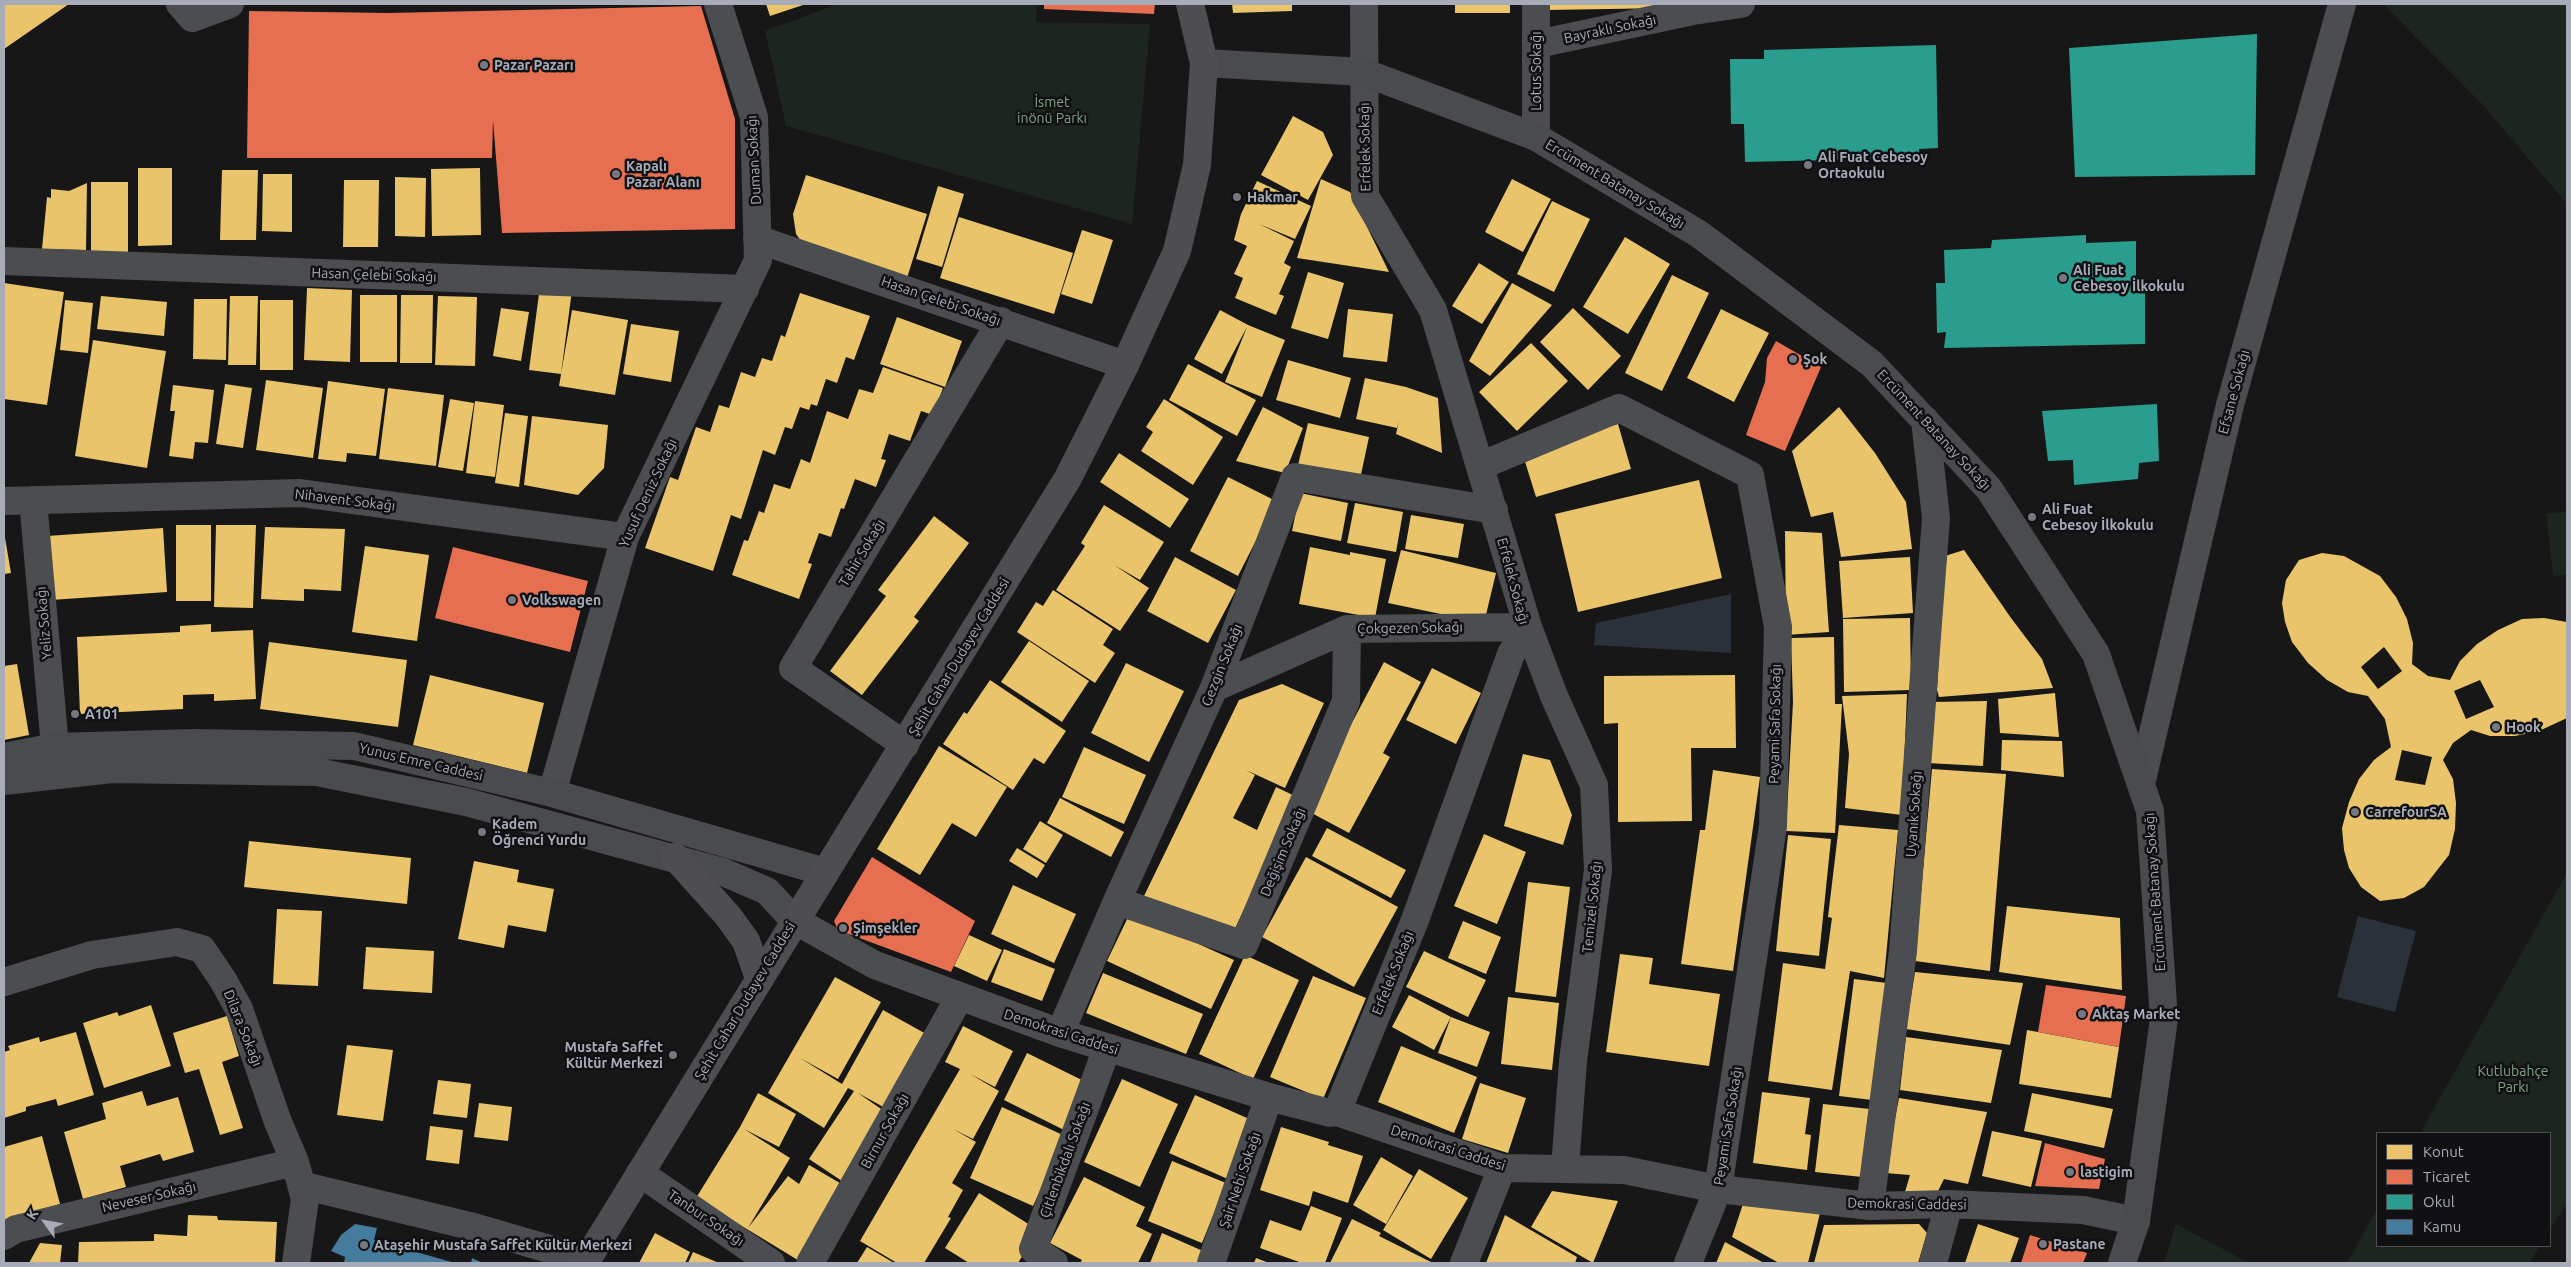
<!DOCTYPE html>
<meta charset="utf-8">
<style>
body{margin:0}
#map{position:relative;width:2571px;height:1267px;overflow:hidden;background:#171717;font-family:Ubuntu,sans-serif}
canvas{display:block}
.frame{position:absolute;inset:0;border:5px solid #a8acb9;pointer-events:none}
.legend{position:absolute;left:2376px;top:1132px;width:175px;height:115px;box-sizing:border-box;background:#111113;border:1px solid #4d4f55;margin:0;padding:6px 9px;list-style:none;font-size:15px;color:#a8acb9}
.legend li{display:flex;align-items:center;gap:10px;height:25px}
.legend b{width:25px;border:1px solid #4d4f55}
.north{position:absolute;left:20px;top:1197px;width:50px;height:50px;-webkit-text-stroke:4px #111113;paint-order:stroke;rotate:302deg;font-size:14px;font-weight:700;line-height:20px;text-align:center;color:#a8acb9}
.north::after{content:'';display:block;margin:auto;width:18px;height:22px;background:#a8acb9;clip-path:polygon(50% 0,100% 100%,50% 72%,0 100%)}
</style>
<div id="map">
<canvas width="2571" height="1267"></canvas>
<div class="frame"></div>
<ul class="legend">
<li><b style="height:14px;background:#e9c46a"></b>Konut</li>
<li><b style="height:14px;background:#e76f51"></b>Ticaret</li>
<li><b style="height:14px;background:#2a9d8f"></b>Okul</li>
<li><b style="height:14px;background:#457b9d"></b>Kamu</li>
</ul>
<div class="north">K</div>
</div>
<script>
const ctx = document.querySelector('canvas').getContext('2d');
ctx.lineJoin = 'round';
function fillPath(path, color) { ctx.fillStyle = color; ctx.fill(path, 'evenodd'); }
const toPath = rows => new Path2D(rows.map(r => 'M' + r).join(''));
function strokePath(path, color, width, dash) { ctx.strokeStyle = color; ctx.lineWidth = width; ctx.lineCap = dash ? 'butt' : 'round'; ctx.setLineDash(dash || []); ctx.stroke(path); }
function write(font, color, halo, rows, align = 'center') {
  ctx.font = font + ' Ubuntu,sans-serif'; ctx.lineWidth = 5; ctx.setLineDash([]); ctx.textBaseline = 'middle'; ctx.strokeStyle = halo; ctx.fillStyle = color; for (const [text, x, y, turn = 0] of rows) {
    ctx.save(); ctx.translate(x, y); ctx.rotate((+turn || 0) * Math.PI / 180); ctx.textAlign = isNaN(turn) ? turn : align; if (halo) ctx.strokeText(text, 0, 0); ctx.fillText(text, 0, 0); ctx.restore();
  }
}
fillPath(toPath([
 [838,4,1037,4,1036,22,1150,24,1132,224,786,126,765,31],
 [2383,4,2567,4,2567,204,2483,105],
 [2567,511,2567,575,2553,576,2546,514],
 [2567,873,2567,1203,2550,1230,2550,1133,2420,1133],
 [2377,1209,2377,1246,2540,1246,2529,1263,2347,1263],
 [2176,1224,2249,1263,2164,1263]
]), '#1d251f');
fillPath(toPath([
 [1731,594,1731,653,1594,645,1596,623],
 [2358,916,2416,931,2395,1012,2337,997]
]), '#2a313a');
fillPath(toPath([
 [4,4,69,4,4,49],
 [766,4,806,4,770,16],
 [1232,4,1292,4,1292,11,1233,13],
 [1455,4,1510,4,1510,13,1455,13],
 [1547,4,1669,4,1670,8,1547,10],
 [1293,116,1323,132,1333,155,1308,200,1261,175],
 [138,168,172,168,172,245,138,246],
 [480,168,481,235,432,236,431,169],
 [222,170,258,170,256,240,220,240],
 [263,174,292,174,292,232,262,231],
 [806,175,927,214,907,278,804,245,796,234,793,214],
 [395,177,426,178,425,237,395,236],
 [1321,179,1350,192,1389,272,1297,258],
 [1512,179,1551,199,1523,252,1485,232],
 [344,180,379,180,378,247,343,247],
 [1257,181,1311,206,1295,239,1259,224,1294,241,1284,263,1291,267,1279,294,1284,296,1276,315,1235,298,1243,278,1234,274,1247,246,1234,240,1241,214],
 [91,182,128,182,128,252,91,253],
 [87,183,86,250,42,249,47,197,51,198,51,189,69,191],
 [938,186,964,194,942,267,916,259],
 [1552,201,1590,219,1554,292,1517,274],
 [959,217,1073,253,1054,314,940,278],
 [1082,230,1113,240,1092,304,1061,294],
 [1625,237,1670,264,1628,334,1583,307],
 [1479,263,1509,282,1482,324,1452,306],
 [1308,272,1344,283,1328,339,1291,328],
 [1672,275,1709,293,1662,391,1625,373],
 [4,283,64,292,47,405,4,399],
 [1512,283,1552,305,1490,376,1469,361],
 [540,286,572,290,561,374,529,370],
 [307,288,352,290,350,362,304,360],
 [800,293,870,316,854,360,846,357,837,383,826,379,817,406,811,404,809,410,800,407,792,429,785,427,775,455,763,450,741,519,731,515,713,571,645,548,670,477,678,480,696,427,710,432,719,405,729,408,741,372,755,377,762,358,772,361,781,335,785,337],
 [360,295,397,295,397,362,360,362],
 [401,295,433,295,432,363,400,363],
 [101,296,167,302,164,336,97,329],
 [230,296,258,296,256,365,228,365],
 [438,296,477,297,475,366,435,365],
 [194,299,227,299,226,360,193,359],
 [65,300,93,303,88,353,60,350],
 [260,300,293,300,293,370,260,370],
 [501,308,529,312,521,361,493,356],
 [1573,308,1621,356,1588,390,1540,342],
 [1348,309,1393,314,1387,362,1343,357],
 [1721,309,1769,333,1734,402,1687,378],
 [572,310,628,320,615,395,559,386],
 [1220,310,1248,325,1285,340,1262,397,1225,382,1247,327,1222,374,1194,359],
 [897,317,962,341,945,387,880,364],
 [631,324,679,331,671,382,623,374],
 [93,340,166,351,147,468,75,456],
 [1531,343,1568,381,1517,431,1479,392],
 [1288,360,1351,378,1340,418,1276,400],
 [1188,364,1256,400,1237,436,1169,400],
 [883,367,943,388,933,415,921,411,910,441,889,434,881,459,886,460,876,487,855,479,844,509,841,508,831,537,819,533,808,563,812,564,799,599,732,575,744,540,748,541,759,511,764,513,774,484,790,489,801,459,810,463,827,411,848,419,859,389,873,393],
 [1365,378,1406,387,1438,398,1442,453,1396,434,1399,421,1397,428,1356,419],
 [266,380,323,388,313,458,256,450],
 [328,381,385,389,376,456,347,453,346,462,318,459],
 [225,384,252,388,243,448,216,444],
 [173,385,214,390,208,443,195,442,193,459,169,456,175,411,170,411],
 [388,388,444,395,436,466,379,459],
 [450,399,474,403,463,471,438,467],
 [1164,399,1223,437,1193,485,1141,451,1153,432,1146,427],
 [475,401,504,405,495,477,466,473],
 [1263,407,1303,428,1285,473,1236,461],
 [1839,407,1875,453,1906,502,1912,549,1841,557,1833,512,1811,517,1792,451],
 [505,413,528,416,519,487,495,483],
 [532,416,608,425,604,468,578,495,524,485],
 [1308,423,1369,437,1360,479,1298,465],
 [1618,424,1631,469,1536,497,1522,452],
 [1119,453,1189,499,1170,528,1100,482],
 [1228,477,1276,501,1238,576,1190,551],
 [1699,480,1722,578,1578,612,1555,514],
 [1300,493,1348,503,1341,541,1292,531],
 [1355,503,1403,512,1396,552,1347,543],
 [1104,505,1164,542,1140,580,1114,565,1149,588,1120,631,1056,590,1085,546,1081,543],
 [1411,515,1464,524,1458,558,1405,549],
 [934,516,969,543,914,617,919,621,862,695,830,671,886,596,878,590],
 [176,525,211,525,211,601,176,601],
 [216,525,256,525,253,608,214,607],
 [265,527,345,529,341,591,304,589,304,601,261,599],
 [163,528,167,592,51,600,47,536],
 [1785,531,1822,533,1829,632,1786,635],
 [4,532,11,573,4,574],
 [365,546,429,555,417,641,352,632],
 [1310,547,1350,555,1350,552,1386,559,1375,618,1299,604],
 [1401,550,1496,573,1484,623,1388,603],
 [1964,550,2011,618,2042,659,2053,688,1939,697,1937,690,1945,556],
 [2322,553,2344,556,2380,576,2396,597,2407,619,2413,643,2412,664,2428,676,2450,680,2460,661,2477,644,2498,630,2522,619,2544,618,2567,622,2567,718,2539,731,2515,736,2490,736,2471,730,2453,743,2443,760,2453,779,2456,803,2455,829,2449,855,2424,887,2404,898,2380,901,2361,887,2349,868,2344,850,2342,828,2349,802,2359,779,2374,760,2391,747,2385,719,2368,696,2348,692,2327,680,2308,663,2292,642,2285,622,2282,603,2286,580,2299,560],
 [2384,647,2402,671,2378,689,2361,667],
 [2480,680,2494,707,2466,719,2454,691],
 [2402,750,2432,757,2425,785,2395,780],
 [1175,557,1236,590,1208,643,1147,611],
 [1910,557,1913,613,1843,618,1839,561],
 [1053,590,1113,629,1103,645,1115,653,1095,683,1017,632,1036,602,1043,606],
 [1910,618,1911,690,1844,692,1843,619],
 [211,624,211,632,253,630,256,699,214,701,214,694,183,695,183,709,80,714,77,637,180,632,180,626],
 [1834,637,1835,704,1842,704,1835,833,1786,831,1793,702,1791,638],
 [1029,641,1089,681,1062,722,1001,682],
 [269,642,407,660,398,727,260,709],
 [1384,662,1421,682,1383,753,1390,757,1349,833,1306,810],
 [1126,663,1184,691,1149,762,1091,733],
 [17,664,29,735,4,740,4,666],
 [1432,668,1481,693,1456,744,1406,720],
 [430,675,544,703,527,773,413,745],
 [1735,675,1736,748,1691,748,1692,821,1618,822,1618,723,1604,724,1604,676],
 [990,680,1066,731,1044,764,1034,758,1013,790,943,744,964,712,967,714],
 [1282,684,1324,703,1285,788,1246,770,1255,775,1233,818,1257,830,1276,787,1297,797,1231,937,1144,896,1239,700],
 [2055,693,2059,737,2000,733,1998,699],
 [1907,694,1902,815,1845,808,1849,754,1842,696],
 [1987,701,1983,766,1927,763,1931,702],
 [2002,740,2062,741,2064,777,2001,770],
 [939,746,1007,787,976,837,952,823,920,875,877,849],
 [1084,747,1146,775,1124,824,1062,797],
 [1523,754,1550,760,1572,815,1563,845,1504,826],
 [1932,769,2006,774,1990,971,1915,961],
 [1713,770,1760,777,1733,971,1681,964,1700,830,1705,830],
 [1060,798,1124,832,1111,857,1047,823],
 [1040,821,1063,835,1046,863,1023,849],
 [1839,825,1898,830,1884,978,1850,971,1832,1090,1768,1081,1783,963,1825,969,1832,918,1828,917],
 [1327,828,1406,870,1391,898,1312,856],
 [1484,834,1526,852,1497,924,1454,906],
 [1788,835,1831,839,1819,956,1776,951],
 [249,841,411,858,407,904,244,887],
 [1017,848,1045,865,1037,878,1009,861],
 [1306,857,1398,907,1354,987,1262,937],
 [474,861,519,870,517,882,554,889,546,932,508,925,504,948,458,939],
 [1528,882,1570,887,1556,997,1515,992],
 [1013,885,1076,914,1054,963,991,934],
 [2007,906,2120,918,2122,990,1999,972],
 [277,909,322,911,318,986,273,984],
 [1130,913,1234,960,1211,1009,1107,961],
 [1463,921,1501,937,1486,974,1448,958],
 [969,935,1002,950,987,981,954,966],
 [366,947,434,951,432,993,363,989],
 [1004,949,1055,969,1042,1001,991,982],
 [1424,951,1486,980,1468,1017,1406,987],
 [1620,954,1653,958,1649,984,1720,994,1709,1066,1606,1052],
 [1245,955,1299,980,1253,1079,1199,1054],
 [1915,972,2023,983,2010,1045,1906,1029],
 [1103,973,1203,1014,1186,1054,1086,1013],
 [1313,976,1366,998,1323,1099,1270,1077],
 [835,977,881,1002,838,1079,800,1058,842,1084,883,1010,928,1035,887,1109,858,1093,887,1113,842,1181,809,1159,854,1091,848,1088,824,1128,768,1093],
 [1854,979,1887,983,1872,1100,1839,1096],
 [1409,995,1451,1017,1434,1050,1392,1027],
 [1508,997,1559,1003,1552,1070,1501,1064],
 [151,1005,171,1066,104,1088,83,1023,117,1012,119,1016],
 [227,1016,239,1056,222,1062,243,1128,220,1135,199,1069,185,1073,173,1033],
 [1451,1017,1490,1032,1477,1067,1438,1053],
 [963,1026,1013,1051,995,1087,970,1074,999,1091,973,1139,953,1129,976,1142,952,1183,963,1190,948,1217,951,1218,924,1263,897,1263,860,1241,960,1069,945,1062],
 [2027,1030,2119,1047,2111,1098,2019,1084],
 [76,1032,94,1095,58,1106,56,1099,26,1107,26,1111,4,1118,4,1052,10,1050,8,1046,39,1037,40,1042],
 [1906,1037,2002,1050,1991,1103,1900,1090],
 [347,1045,393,1050,383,1121,337,1115],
 [1401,1046,1477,1077,1454,1133,1378,1102],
 [1027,1053,1088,1083,1064,1130,1004,1100],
 [1122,1079,1178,1104,1140,1187,1084,1162],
 [438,1080,471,1084,467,1118,433,1114],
 [1480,1083,1526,1098,1508,1153,1462,1139],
 [142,1091,147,1106,178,1097,194,1152,163,1161,160,1154,120,1166,126,1187,83,1199,64,1132,106,1119,102,1103],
 [1762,1092,1810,1098,1805,1134,1811,1135,1807,1170,1753,1163],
 [758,1093,796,1114,779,1147,744,1129,790,1158,748,1228,788,1176,799,1184,809,1165,845,1186,801,1262,696,1198,740,1127],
 [2032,1093,2113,1109,2104,1148,2024,1131],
 [1195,1095,1256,1122,1230,1180,1169,1153],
 [1899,1098,1987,1112,1968,1184,1944,1179,1936,1195,1905,1192,1910,1175,1885,1173],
 [479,1103,512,1107,508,1141,474,1137],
 [1823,1104,1870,1109,1862,1177,1815,1172],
 [1002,1107,1065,1136,1033,1206,970,1178],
 [430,1126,463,1130,459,1164,426,1160],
 [1281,1127,1329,1142,1328,1145,1363,1156,1348,1203,1313,1191,1309,1206,1260,1190],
 [1992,1131,2042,1141,2031,1187,1982,1176],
 [42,1136,60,1204,4,1220,4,1147],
 [1381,1157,1413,1176,1386,1224,1353,1205],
 [1172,1161,1226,1183,1202,1243,1148,1221],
 [1419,1169,1468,1198,1431,1259,1383,1230],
 [1084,1177,1145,1207,1136,1226,1152,1234,1138,1263,1080,1263,1082,1260,1050,1243],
 [1552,1191,1618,1201,1593,1263,1531,1227],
 [979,1193,1038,1230,1018,1263,969,1263,945,1248],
 [1744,1201,1820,1213,1808,1263,1779,1263,1732,1237],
 [1311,1206,1342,1218,1325,1263,1302,1263,1260,1248,1270,1220,1301,1231],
 [188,1215,217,1216,218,1220,277,1222,275,1263,78,1263,79,1242,154,1241,154,1234,187,1236],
 [1505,1215,1577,1257,1575,1263,1486,1263],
 [1352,1219,1381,1233,1379,1236,1433,1263,1330,1263],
 [1919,1224,1927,1233,1918,1263,1814,1263,1824,1225],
 [1978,1224,2019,1238,2010,1263,1965,1263],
 [655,1233,690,1252,685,1263,639,1263],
 [1162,1233,1203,1251,1198,1263,1150,1263],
 [1725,1242,1764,1263,1716,1263],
 [40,1243,62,1245,60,1263,29,1263],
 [867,1247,894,1263,857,1263],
 [693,1252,719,1263,688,1263],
 [1256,1258,1269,1263,1254,1263]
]), '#e9c46a');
fillPath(toPath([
 [1044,4,1155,4,1154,14,1044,9],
 [701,6,735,119,735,229,502,233,493,120,492,158,247,158,249,11,389,13],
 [1776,341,1821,367,1785,451,1746,435,1765,382,1767,358],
 [453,547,588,581,570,652,435,618],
 [872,857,975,921,951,972,838,930,834,921],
 [2046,985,2126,996,2119,1047,2038,1032],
 [2045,1143,2105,1159,2099,1189,2035,1186],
 [2030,1235,2087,1253,2083,1263,2021,1263]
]), '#e76f51');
fillPath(toPath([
 [2257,34,2255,175,2075,177,2069,48],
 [1936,45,1938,148,1919,149,1920,158,1745,162,1744,124,1731,124,1730,59,1764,59,1764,50],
 [2086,235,2086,243,2136,241,2136,277,2145,277,2145,344,1944,348,1946,332,1937,333,1936,283,1945,283,1944,250,1991,248,1992,240],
 [2157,404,2159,461,2139,463,2138,479,2074,485,2073,460,2048,461,2042,411]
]), '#2a9d8f');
fillPath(toPath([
 [355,1224,377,1228,374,1240,455,1263,344,1263,345,1257,331,1251,341,1235],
 [472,1258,483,1263,471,1263]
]), '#457b9d');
strokePath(toPath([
 [180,4,192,18,230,4],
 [1537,44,1693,11,1741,4],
 [1536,137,1536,4],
 [757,239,1125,365],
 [4,261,745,289],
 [1480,466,1619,408,1750,475,1778,627,1773,826,1718,1189,1688,1263],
 [33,500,55,747],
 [4,501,300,493,625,537],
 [1214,688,1347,629,1528,627,1554,696,1594,785,1598,870,1573,1061,1565,1168],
 [905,745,793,668,1001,321],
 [2141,784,2230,405,2342,4],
 [552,793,625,537,758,260,754,117,718,4],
 [1117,901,1244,945,1346,701,1347,629],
 [794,920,875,965,1060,1033,1269,1097,1330,1113,1337,1112,1502,1168,1624,1170,1718,1189,1870,1206,1949,1204,2083,1210,2136,1221],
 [4,982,92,955,177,942,202,949,223,980,239,1009,278,1122,295,1162,305,1199,296,1263],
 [1060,1033,1117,901,1214,688,1295,477,1494,510],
 [1337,1112,1415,920,1511,654,1528,627,1433,310,1365,196,1364,4],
 [640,1173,771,1263],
 [301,1185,470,1226,587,1260],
 [1870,1206,1903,951,1936,518,1925,420],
 [4,1236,16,1229,295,1162],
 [810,1263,959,998],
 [1054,1263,1033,1249,1107,1048],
 [1211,1263,1269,1097],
 [1464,1263,1502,1168],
 [1933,1263,1949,1204]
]), '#4b4d50', 28);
strokePath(toPath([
 [1204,63,1363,72,1536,137,1699,234,1872,364,1989,489,2096,654,2150,811,2164,1019,2136,1221,2122,1263],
 [4,757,55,747,194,743,354,746,552,793,825,872],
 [4,781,112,769,317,772,466,802,723,872,767,891,794,920]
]), '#4a4b4f', 28);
strokePath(toPath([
 [675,857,728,916,746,941,759,978],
 [585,1263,1068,478,1125,365,1177,251,1197,165,1204,63,1190,4]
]), '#4e4e52', 28);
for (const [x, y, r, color] of [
 [484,65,5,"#757880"],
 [1808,165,5,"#757880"],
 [616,174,5,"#757880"],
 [1237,197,5,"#757880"],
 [2063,278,5,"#757880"],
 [1793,359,5,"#757880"],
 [2032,517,5,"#757880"],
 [512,600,5,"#757880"],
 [75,714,5,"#757880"],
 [2496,727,5,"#757880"],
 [2355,812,5,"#757880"],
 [482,832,5,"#757880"],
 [843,928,5,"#757880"],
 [2082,1014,5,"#757880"],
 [673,1055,5,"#757880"],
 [2070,1172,5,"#757880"],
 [2043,1244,5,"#757880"],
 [364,1245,5,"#757880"]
]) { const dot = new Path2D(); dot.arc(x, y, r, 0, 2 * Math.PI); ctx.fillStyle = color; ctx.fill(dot); strokePath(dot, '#111113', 2); }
write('14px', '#a8acb9', '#111113', [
 ["Bayraklı Sokağı",1610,29,-12],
 ["Lotus Sokağı",1536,71,-90],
 ["Erfelek Sokağı",1365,147,-91],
 ["Duman Sokağı",754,160,-93],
 ["Ercüment Batanay Sokağı",1615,184,31],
 ["Hasan Çelebi Sokağı",374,275,2],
 ["Hasan Çelebi Sokağı",941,301,19],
 ["Efsane Sokağı",2234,392,-75],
 ["Ercüment Batanay Sokağı",1934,430,47],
 ["Yusuf Deniz Sokağı",648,493,-65],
 ["Nihavent Sokağı",345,500,7],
 ["Tahir Sokağı",862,553,-59],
 ["Erfelek Sokağı",1513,581,75],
 ["Yeliz Sokağı",44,623,-95],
 ["Çokgezen Sokağı",1410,628,-1],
 ["Şehit Cahar Dudayev Caddesi",959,657,-59],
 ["Gezgin Sokağı",1222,665,-68],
 ["Peyami Safa Sokağı",1775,724,-89],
 ["Yunus Emre Caddesi",421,762,13],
 ["Uyanık Sokağı",1914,814,-86],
 ["Değişim Sokağı",1283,852,-67],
 ["Ercüment Batanay Sokağı",2155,892,-94],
 ["Temizel Sokağı",1592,907,-84],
 ["Erfelek Sokağı",1393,973,-68],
 ["Şehit Cahar Dudayev Caddesi",745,1001,-59],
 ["Dilara Sokağı",243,1028,68],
 ["Demokrasi Caddesi",1061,1032,18],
 ["Peyami Safa Sokağı",1728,1126,-81],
 ["Birnur Sokağı",885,1131,-61],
 ["Demokrasi Caddesi",1448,1148,18],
 ["Çitlenbikdalı Sokağı",1065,1160,-70],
 ["Şair Nebi Sokağı",1240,1180,-71],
 ["Neveser Sokağı",149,1197,-13],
 ["Demokrasi Caddesi",1907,1204,1],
 ["Tanbur Sokağı",706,1218,34]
]);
write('bold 14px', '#a8acb9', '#111113', [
 ["Pazar Pazarı",494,65],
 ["Ali Fuat Cebesoy",1818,157],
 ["Ortaokulu",1818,173],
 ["Kapalı",626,166],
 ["Pazar Alanı",626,182],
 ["Hakmar",1247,197],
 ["Ali Fuat",2073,270],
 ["Cebesoy İlkokulu",2073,286],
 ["Şok",1803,359],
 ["Ali̇ Fuat",2042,509],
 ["Cebesoy İlkokulu",2042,525],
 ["Volkswagen",522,600],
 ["A101",85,714],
 ["Hook",2506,727],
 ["CarrefourSA",2365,812],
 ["Kadem",492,824],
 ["Öğrenci Yurdu",492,840],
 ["Şimşekler",853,928],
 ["Aktaş Market",2092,1014],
 ["Mustafa Saffet",663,1047,"right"],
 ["Kültür Merkezi",663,1063,"right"],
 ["lastigim",2080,1172],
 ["Pastane",2053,1244],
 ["Ataşehir Mustafa Saffet Kültür Merkezi",374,1245]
], 'left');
write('14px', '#7fa483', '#111113', [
 ["İsmet",1052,102],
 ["inönü Parkı",1052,118],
 ["Kutlubahçe",2513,1071],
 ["Parkı",2513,1087]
]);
</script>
